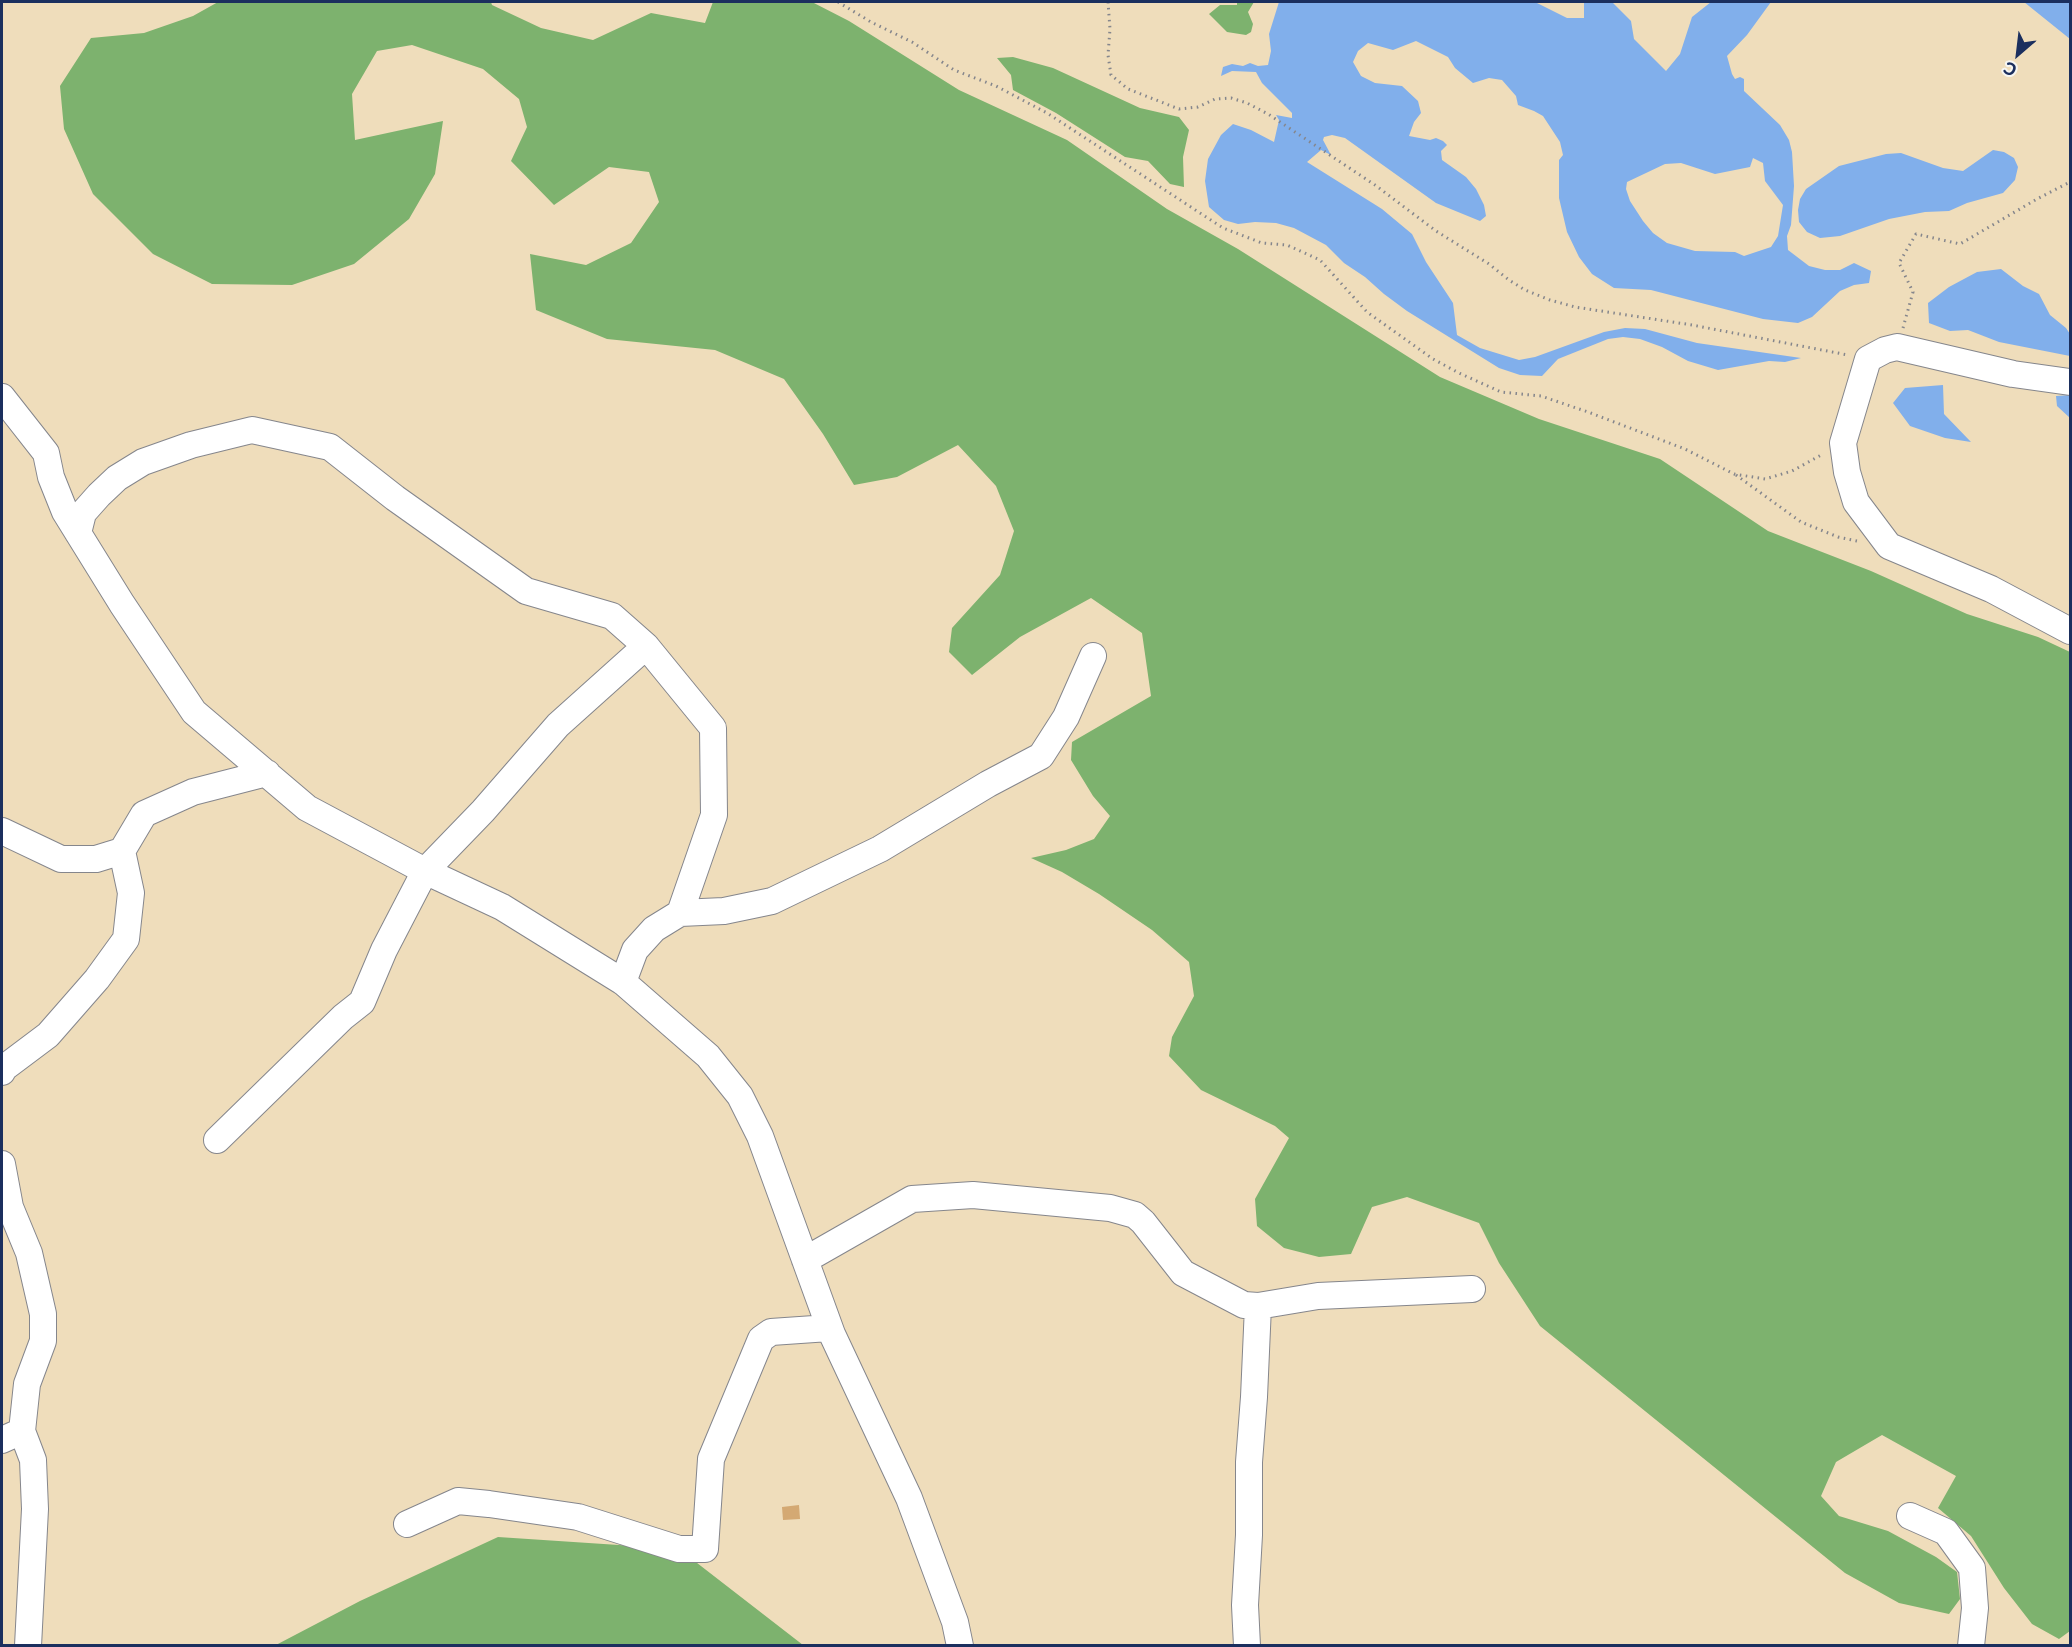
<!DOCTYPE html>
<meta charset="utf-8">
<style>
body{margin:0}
#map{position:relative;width:2072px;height:1647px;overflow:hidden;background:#efddbb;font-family:"Playpen Sans",sans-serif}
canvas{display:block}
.frame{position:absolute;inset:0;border:3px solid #1b2f5e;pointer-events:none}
.north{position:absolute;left:1988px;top:24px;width:60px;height:60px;-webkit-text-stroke:4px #f6f6f2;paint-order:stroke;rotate:208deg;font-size:16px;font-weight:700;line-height:24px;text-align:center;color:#1b2f5e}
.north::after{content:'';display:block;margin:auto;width:21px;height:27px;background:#1b2f5e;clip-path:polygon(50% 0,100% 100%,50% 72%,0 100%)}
</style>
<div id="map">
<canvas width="2072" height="1647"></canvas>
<div class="frame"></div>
<div class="north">С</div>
</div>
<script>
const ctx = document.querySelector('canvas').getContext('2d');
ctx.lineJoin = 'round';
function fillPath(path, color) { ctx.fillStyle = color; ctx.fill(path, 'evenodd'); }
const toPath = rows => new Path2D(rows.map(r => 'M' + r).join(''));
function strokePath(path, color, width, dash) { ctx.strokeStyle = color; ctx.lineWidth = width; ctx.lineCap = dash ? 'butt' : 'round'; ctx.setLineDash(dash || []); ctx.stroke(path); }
fillPath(toPath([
 [218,2,491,2,492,5,541,28,593,40,651,13,705,23,713,2,812,2,849,21,959,90,1067,140,1167,209,1238,249,1440,377,1539,419,1660,459,1768,531,1871,571,1967,614,2038,637,2070,652,2070,1631,2059,1639,2032,1624,2004,1588,1971,1536,1938,1508,1956,1476,1882,1435,1836,1462,1821,1496,1839,1516,1888,1531,1936,1557,1957,1572,1960,1599,1949,1614,1899,1603,1845,1573,1540,1326,1499,1263,1479,1223,1407,1197,1372,1207,1351,1254,1319,1257,1284,1248,1257,1226,1255,1199,1289,1138,1275,1126,1201,1090,1169,1056,1172,1037,1194,996,1189,962,1152,930,1099,894,1062,872,1031,858,1066,850,1094,839,1110,816,1093,796,1071,760,1072,742,1151,696,1142,633,1091,598,1020,637,972,675,949,652,952,628,1000,575,1014,531,996,486,958,445,897,477,854,485,823,434,784,379,715,350,607,339,536,310,530,254,586,265,631,243,659,202,649,172,609,167,554,205,511,161,527,127,519,99,483,69,412,45,377,51,352,94,355,140,443,121,435,174,409,219,354,264,292,285,212,284,153,254,93,194,64,129,60,86,91,38,144,33,193,16],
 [1237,2,1254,2,1248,12,1253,24,1251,32,1246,35,1227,32,1209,14,1220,5,1237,5],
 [1013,57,1053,68,1140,108,1179,117,1189,130,1183,157,1184,187,1170,184,1148,161,1125,157,1056,113,1013,90,1011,75,997,58],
 [498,1537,679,1549,803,1645,274,1646,360,1601]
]), '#7db26e');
fillPath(toPath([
 [1279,2,1535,2,1567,18,1584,18,1584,2,1612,2,1631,21,1634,39,1666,71,1680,54,1692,17,1711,2,1771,2,1747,35,1727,56,1732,74,1735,79,1740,77,1744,79,1744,91,1780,125,1789,140,1792,152,1794,186,1791,225,1787,236,1788,250,1809,266,1825,270,1840,270,1854,263,1871,271,1869,283,1854,285,1840,291,1812,317,1798,323,1763,319,1651,290,1614,288,1592,274,1579,257,1567,232,1559,198,1559,160,1563,155,1560,142,1543,116,1534,111,1518,105,1516,96,1502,80,1489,78,1473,83,1455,68,1448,57,1416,41,1393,50,1368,43,1358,51,1353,62,1361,76,1375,83,1402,86,1418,101,1421,113,1414,122,1409,136,1430,140,1436,138,1443,141,1447,145,1441,151,1442,160,1466,177,1476,189,1484,205,1486,216,1480,221,1436,203,1345,138,1332,135,1324,137,1323,140,1331,155,1321,150,1307,162,1382,209,1412,234,1426,262,1453,303,1457,335,1480,348,1519,360,1535,357,1604,332,1625,328,1645,329,1697,343,1801,358,1785,362,1769,361,1718,370,1688,361,1662,347,1640,339,1623,337,1608,339,1558,359,1542,376,1520,375,1499,368,1407,311,1384,294,1365,277,1344,263,1326,245,1294,228,1276,223,1255,222,1238,224,1224,220,1209,207,1205,181,1208,159,1221,135,1233,124,1251,130,1274,142,1279,120,1276,115,1292,118,1292,113,1262,83,1256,72,1232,71,1221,76,1223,67,1232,64,1243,66,1250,63,1258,66,1268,65,1271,51,1269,34],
 [1753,158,1763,163,1765,181,1783,205,1778,236,1771,247,1744,256,1735,252,1695,251,1667,243,1653,233,1643,221,1630,201,1626,189,1627,182,1665,164,1681,163,1715,174,1750,167],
 [2023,2,2070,2,2070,39,2024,2],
 [1993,150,2004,152,2014,158,2018,167,2015,180,2003,193,1967,203,1949,211,1925,212,1889,219,1840,236,1820,238,1807,232,1799,222,1798,210,1800,199,1806,189,1839,166,1886,154,1901,153,1943,168,1963,171],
 [2001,269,2023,286,2039,294,2050,315,2066,328,2070,334,2070,356,1999,342,1968,330,1950,331,1929,323,1928,303,1949,287,1977,272],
 [1943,385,1944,414,1971,442,1945,438,1910,426,1893,403,1905,388],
 [2070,395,2070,418,2057,406,2056,396]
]), '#81afeb');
fillPath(toPath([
 [799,1505,800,1519,783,1520,782,1507]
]), '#d4a973');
const minor = toPath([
 [2070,382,2013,374,1897,347,1885,350,1868,359,1843,443,1847,472,1856,502,1889,546,1991,589,2070,631],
 [2,397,46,453,51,477,65,512,122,604,194,712,307,808,425,871,502,907,623,982,708,1056,740,1096,760,1136,832,1334,909,1498,955,1622,960,1646],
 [78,533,83,513,99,495,117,478,143,462,191,445,252,430,330,447,395,498,526,591,612,616,646,646],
 [2,831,61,859,96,859,122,851],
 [623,982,635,950,654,929,680,913,724,911,772,901,880,849,988,784,1041,756,1066,717,1093,656],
 [2,1072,4,1068,48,1035,97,979,126,939,131,893,122,851,144,814,193,792,267,773],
 [217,1140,343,1017,362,1002,384,950,425,871,483,811,558,725,646,646,713,728,714,815,680,913],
 [2,1164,10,1207,29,1253,43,1314,43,1341,27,1384,22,1431,33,1460,35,1509,28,1646],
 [805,1260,912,1199,973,1195,1110,1208,1135,1215,1143,1222,1183,1273,1244,1305,1258,1306],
 [2,1440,22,1431],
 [1910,1516,1946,1532,1972,1568,1975,1608,1971,1646],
 [407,1524,458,1501,489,1504,578,1517,679,1549,705,1549,711,1459,761,1339,771,1332,829,1328],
 [1247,1646,1245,1605,1249,1535,1249,1462,1254,1397,1258,1306,1318,1296,1472,1289]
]);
strokePath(minor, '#85868c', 28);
strokePath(toPath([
 [838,2,871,22,912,42,954,70,996,86,1047,113,1223,228,1262,243,1287,245,1320,260,1367,312,1433,359,1459,373,1501,392,1541,396,1588,412,1685,449,1734,474,1765,479,1792,471,1823,454],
 [1108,2,1110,29,1108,55,1111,75,1128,89,1179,109,1198,107,1215,99,1231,98,1247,103,1268,114,1375,185,1436,231,1489,264,1509,280,1525,290,1550,300,1575,307,1692,325,1848,355],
 [1903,328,1913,292,1899,263,1916,234,1960,244,2037,199,2070,182],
 [1736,475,1801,522,1838,537,1857,541]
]), '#85868c', 3, [1.5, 4.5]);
strokePath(minor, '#fff', 26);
</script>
